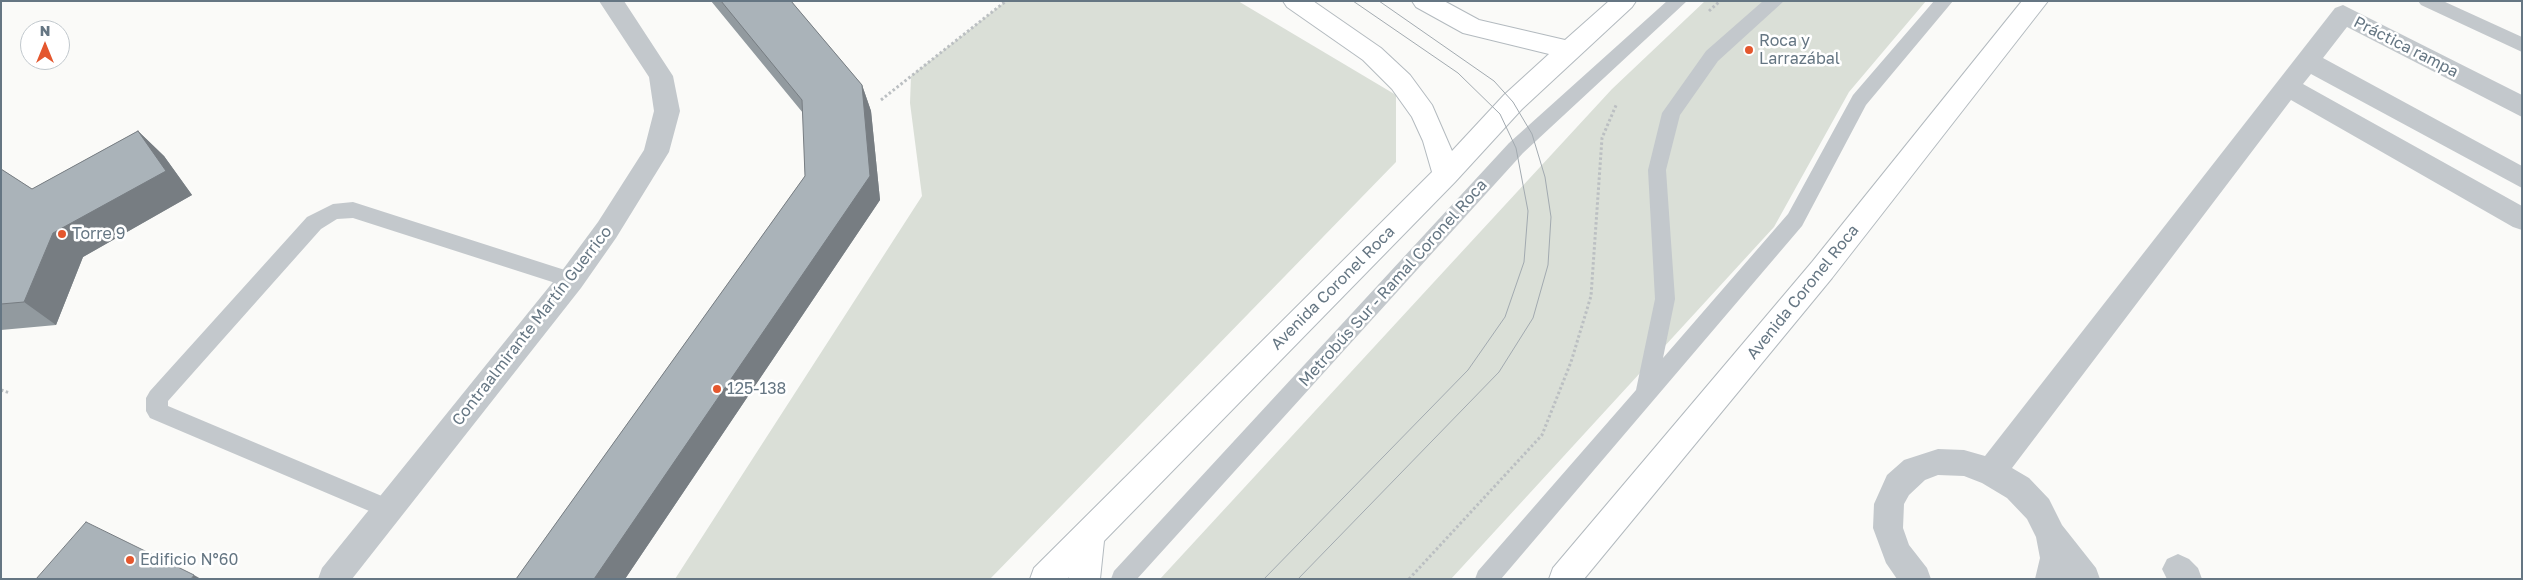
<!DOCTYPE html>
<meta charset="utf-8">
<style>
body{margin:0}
#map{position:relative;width:2523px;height:580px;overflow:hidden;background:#fafaf8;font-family:"Golos Text",sans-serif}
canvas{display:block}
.frame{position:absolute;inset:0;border:2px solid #657683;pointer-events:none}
.north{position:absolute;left:20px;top:20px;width:50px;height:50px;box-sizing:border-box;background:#fff;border:1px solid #c1c8cd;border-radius:50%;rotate:0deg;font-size:14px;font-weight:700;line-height:20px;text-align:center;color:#657683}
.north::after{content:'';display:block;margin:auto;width:18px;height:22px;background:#e4572e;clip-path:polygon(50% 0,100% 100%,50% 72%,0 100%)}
</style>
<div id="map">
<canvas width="2523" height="580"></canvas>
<div class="frame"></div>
<div class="north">N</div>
</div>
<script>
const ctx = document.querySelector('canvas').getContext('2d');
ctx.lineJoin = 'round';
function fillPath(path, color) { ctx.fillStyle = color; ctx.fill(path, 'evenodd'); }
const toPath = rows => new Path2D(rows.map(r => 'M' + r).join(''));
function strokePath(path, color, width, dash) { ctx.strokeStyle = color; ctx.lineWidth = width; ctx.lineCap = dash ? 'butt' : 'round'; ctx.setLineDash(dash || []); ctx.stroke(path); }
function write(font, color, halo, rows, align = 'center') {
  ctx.font = font + ' "Golos Text",sans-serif'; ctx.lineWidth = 5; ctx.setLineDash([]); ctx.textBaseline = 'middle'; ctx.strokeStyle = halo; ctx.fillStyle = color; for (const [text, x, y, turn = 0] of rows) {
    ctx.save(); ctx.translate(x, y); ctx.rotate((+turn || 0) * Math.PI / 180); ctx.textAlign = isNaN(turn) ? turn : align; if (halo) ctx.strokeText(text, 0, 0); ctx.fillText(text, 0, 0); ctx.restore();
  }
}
fillPath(toPath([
 [1006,1,1238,1,1396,95,1396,162,990,579,675,579,922,196,910,103,911,76],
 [1705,1,1926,1,1849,92,1774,227,1451,579,1160,579,1612,89]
]), '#dadfd7');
const secondary = toPath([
 [1283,1,1313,1,1381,48,1410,75,1432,105,1452,151,1504,95,1549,54,1463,33,1416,7,1412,1,1444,1,1479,20,1565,40,1609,1,1636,1,1632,7,1522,109,1455,182,1104,541,1100,579,1068,579,1069,577,1067,579,1030,579,1034,568,1432,172,1423,141,1412,117,1392,89,1363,60,1287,7,1283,1],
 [2022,1,2048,1,1832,278,1584,579,1549,579,1553,568,1812,262,2022,1]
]);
strokePath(secondary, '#b3babf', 2);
strokePath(toPath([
 [1709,11,1720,1],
 [881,100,1006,1],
 [1,390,10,393],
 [1409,579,1542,435,1571,362,1591,296,1602,138,1617,103]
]), '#bbbfc2', 3, [2.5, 2.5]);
fillPath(toPath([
 [1667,1,1687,1,1523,153,1137,579,1111,579,1114,571,1509,143,1667,1],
 [1763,1,1784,1,1718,61,1680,115,1666,170,1675,299,1663,358,1788,214,1853,95,1934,1,1953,1,1866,105,1802,226,1501,579,1475,579,1478,571,1636,390,1655,299,1648,170,1662,113,1706,51,1763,1],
 [2418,1,2443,1,2522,37,2522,52,2421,5,2418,1],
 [353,202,571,272,578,274,581,280,578,286,571,288,353,218,337,219,321,229,168,401,168,406,396,502,399,509,396,516,388,519,150,418,146,411,146,398,150,391,307,217,333,204,353,202]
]), '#c3c8cc');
fillPath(toPath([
 [599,1,624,1,673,76,680,111,669,152,616,238,581,288,352,579,318,579,322,568,561,272,598,222,644,150,654,111,649,77,599,1],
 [2343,5,2522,95,2522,117,2347,27,2323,58,2522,166,2522,188,2311,74,2303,84,2522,206,2522,230,2513,227,2291,100,2012,468,2029,478,2049,499,2062,525,2096,568,2100,579,2035,579,2040,558,2036,537,2027,519,2007,498,1982,483,1964,476,1938,475,1925,480,1909,495,1904,504,1903,528,1909,545,1927,568,1931,579,1897,579,1886,563,1873,528,1874,504,1887,475,1904,460,1938,449,1964,450,1985,456,2335,8,2343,5],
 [2178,554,2189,559,2198,568,2202,579,2167,579,2162,569,2167,559,2178,554]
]), '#c3c8cc');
fillPath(secondary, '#fff');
strokePath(toPath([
 [1264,579,1468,370,1505,317,1524,262,1528,211,1516,148,1500,114,1458,73,1353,1],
 [1298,579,1499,372,1533,318,1548,265,1551,217,1545,177,1532,134,1513,102,1494,81,1379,1]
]), '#a2aab0', 1);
fillPath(toPath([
 [711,1,791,1,862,85,871,111,880,200,625,579,516,579,805,176,803,113],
 [138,131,164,156,192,195,83,257,56,325,1,330,1,169,32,189]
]), '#929a9f');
fillPath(toPath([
 [862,85,871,111,880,200,625,579,594,579],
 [138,131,164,156,192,195,83,257,56,325,24,302,53,233],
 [194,575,201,579,191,579]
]), '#777d82');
const building = toPath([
 [721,1,791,1,862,85,870,176,594,579,516,579,805,176,802,100,721,1],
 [138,131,166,171,53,233,24,302,1,304,1,169,32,189,138,131],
 [86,522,194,575,191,579,36,579,86,522]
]);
fillPath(building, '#aab3b9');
strokePath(building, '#777d82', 1);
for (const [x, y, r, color] of [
 [1749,50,5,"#e4572e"],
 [62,234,5,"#e4572e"],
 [717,389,5,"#e4572e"],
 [130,560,5,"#e4572e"]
]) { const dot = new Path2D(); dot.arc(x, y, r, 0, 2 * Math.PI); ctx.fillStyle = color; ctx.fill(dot); strokePath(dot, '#fff', 2); }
write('16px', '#657683', '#fff', [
 ["Roca y",1759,41],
 ["Larrazábal",1759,59],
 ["Torre 9",72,234],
 ["125-138",727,389],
 ["Edificio N°60",140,560]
], 'left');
write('16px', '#657683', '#fff', [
 ["Práctica rampa",2406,47,27],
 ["Metrobús Sur - Ramal Coronel Roca",1393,283,-48],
 ["Avenida Coronel Roca",1333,288,-45],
 ["Avenida Coronel Roca",1803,292,-51],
 ["Contraalmirante Martín Guerrico",532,326,-52]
]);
</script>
